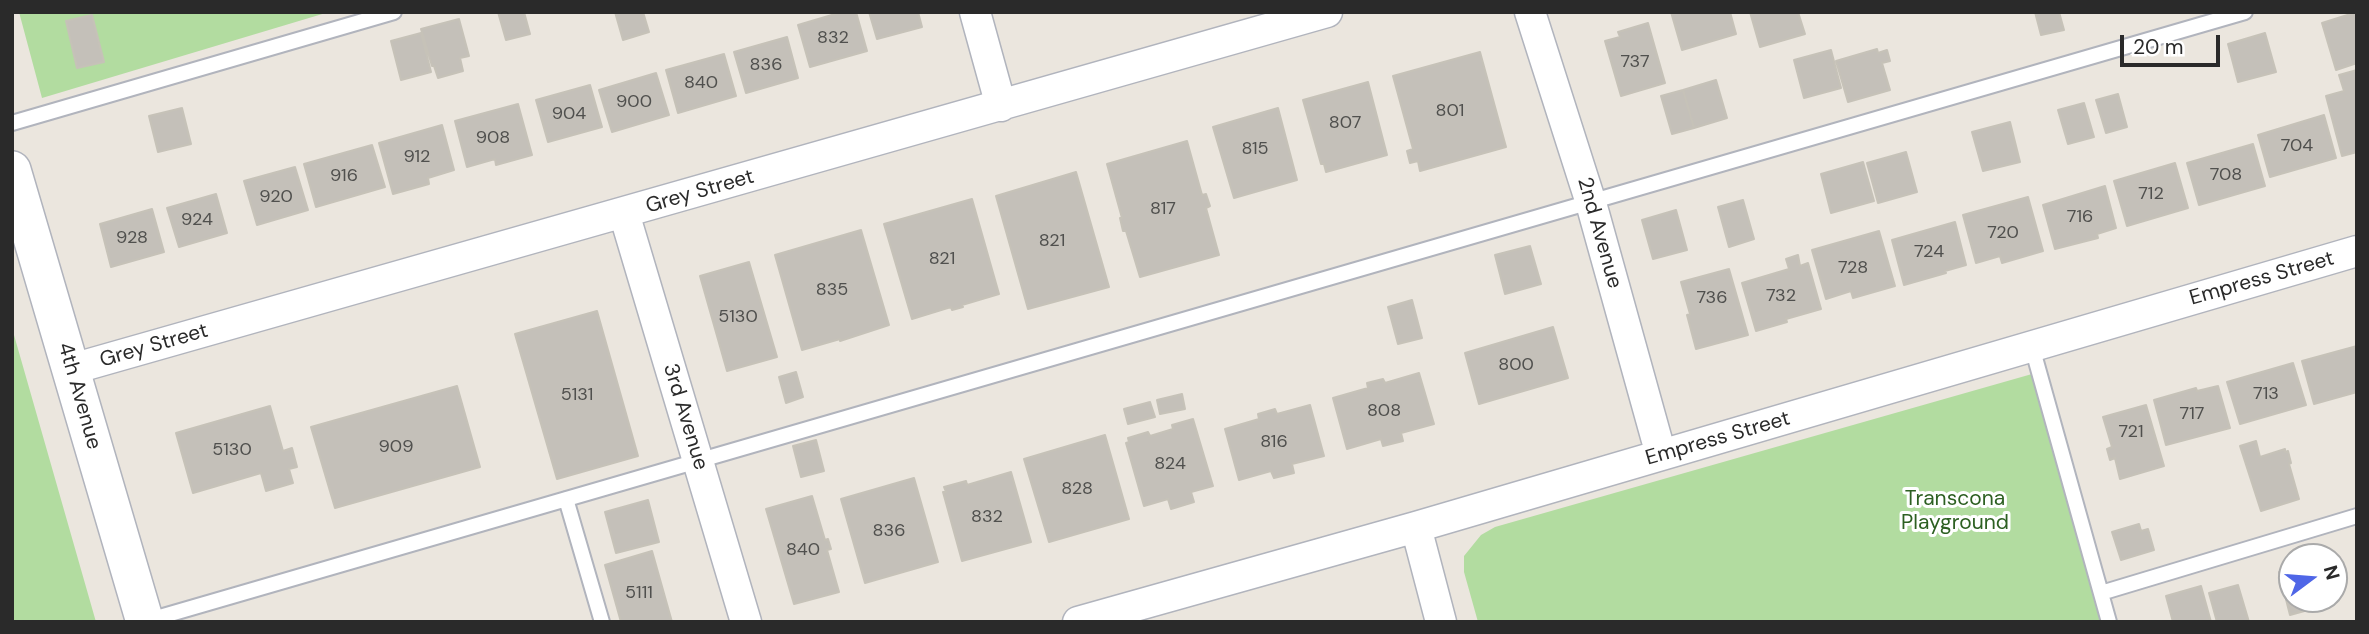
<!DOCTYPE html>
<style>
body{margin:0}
#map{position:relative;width:2369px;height:634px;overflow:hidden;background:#ebe6de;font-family:"DM Sans",sans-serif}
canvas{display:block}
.frame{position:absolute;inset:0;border:14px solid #2a2a2a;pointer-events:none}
.north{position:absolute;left:2278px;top:543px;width:70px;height:70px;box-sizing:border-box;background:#fff;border:2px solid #aaa;border-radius:50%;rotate:74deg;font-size:19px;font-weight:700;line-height:28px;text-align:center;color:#2a2a2a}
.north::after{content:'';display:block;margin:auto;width:24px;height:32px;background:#4f66e7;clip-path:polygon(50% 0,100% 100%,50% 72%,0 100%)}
.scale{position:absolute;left:2120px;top:35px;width:100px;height:32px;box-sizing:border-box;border:4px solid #2a2a2a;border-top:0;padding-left:9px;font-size:21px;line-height:24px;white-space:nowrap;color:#2a2a2a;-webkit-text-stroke:5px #fff;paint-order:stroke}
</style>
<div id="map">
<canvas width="2369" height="634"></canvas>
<div class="frame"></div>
<div class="north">N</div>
<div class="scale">20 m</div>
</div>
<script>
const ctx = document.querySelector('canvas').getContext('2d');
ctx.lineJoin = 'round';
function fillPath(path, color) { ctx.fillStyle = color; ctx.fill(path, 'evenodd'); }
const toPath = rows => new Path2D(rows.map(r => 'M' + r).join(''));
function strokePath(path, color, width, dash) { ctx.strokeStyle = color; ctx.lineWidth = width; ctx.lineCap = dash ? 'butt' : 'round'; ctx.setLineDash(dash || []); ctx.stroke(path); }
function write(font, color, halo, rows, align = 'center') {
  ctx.font = font + ' "DM Sans",sans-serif'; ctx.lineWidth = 6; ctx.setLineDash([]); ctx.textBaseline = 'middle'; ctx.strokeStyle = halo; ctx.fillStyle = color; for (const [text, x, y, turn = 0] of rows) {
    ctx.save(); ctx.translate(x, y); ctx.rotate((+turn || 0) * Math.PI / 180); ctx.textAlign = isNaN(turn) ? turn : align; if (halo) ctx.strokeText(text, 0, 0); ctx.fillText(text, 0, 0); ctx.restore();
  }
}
fillPath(toPath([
 [19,12,329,12,42,98],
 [12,328,96,622,12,622],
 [2032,374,2101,622,1478,622,1464,572,1464,556,1481,535,1495,527]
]), '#b2dca0');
const building = toPath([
 [498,12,524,12,530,34,506,40,498,12],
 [615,12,643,12,649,32,623,40,615,12],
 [842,12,856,12,867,51,810,67,798,25,842,12],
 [869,12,918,12,922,27,877,39,869,12],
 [1671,12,1730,12,1736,34,1682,50,1671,12],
 [1750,12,1798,12,1805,34,1760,47,1750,12],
 [2035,12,2059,12,2064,30,2041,35,2035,12],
 [2357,12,2357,63,2336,70,2322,23,2357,12],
 [92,15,104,62,77,68,66,21,92,15],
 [459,19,469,56,460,58,463,71,438,78,434,66,432,66,421,29,459,19],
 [1648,23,1665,83,1621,96,1605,41,1620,37,1618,32,1648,23],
 [421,33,431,72,401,80,391,41,421,33],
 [2265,33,2276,72,2238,82,2228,44,2265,33],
 [787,37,798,78,746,93,734,52,787,37],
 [1877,49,1878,53,1887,50,1890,61,1882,63,1890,90,1848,102,1836,61,1877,49],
 [1831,50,1841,88,1804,98,1794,60,1831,50],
 [1480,52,1506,147,1420,171,1418,161,1410,163,1407,151,1413,149,1393,76,1480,52],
 [724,54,736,96,678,113,666,70,724,54],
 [2357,70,2357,152,2342,156,2326,96,2344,91,2339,75,2357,70],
 [656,73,669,115,612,132,599,90,656,73],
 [1716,80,1727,118,1694,128,1683,90,1716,80],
 [1368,82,1387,155,1326,172,1324,164,1321,164,1303,100,1368,82],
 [590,85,602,127,548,142,536,100,590,85],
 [1683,90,1694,128,1672,134,1661,96,1683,90],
 [2118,94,2127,127,2106,133,2096,100,2118,94],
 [2084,103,2094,137,2068,144,2058,110,2084,103],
 [518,104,532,155,496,165,495,159,467,167,455,121,518,104],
 [182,108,191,144,158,152,149,116,182,108],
 [1278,108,1297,180,1234,198,1213,127,1278,108],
 [2324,115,2336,158,2270,177,2258,135,2324,115],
 [2010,122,2020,162,1983,171,1972,132,2010,122],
 [442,125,454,170,428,178,429,184,393,194,379,143,442,125],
 [1187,141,1202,195,1206,194,1210,206,1206,208,1219,255,1140,277,1126,231,1123,231,1120,218,1122,218,1107,164,1187,141],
 [2253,144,2265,186,2199,205,2187,163,2253,144],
 [372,145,385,187,316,207,304,164,372,145],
 [1906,152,1917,192,1878,203,1867,163,1906,152],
 [1863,162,1874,201,1831,213,1821,174,1863,162],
 [2175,163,2188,208,2127,226,2114,181,2175,163],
 [295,167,308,210,257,225,244,181,295,167],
 [1076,172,1109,287,1028,309,996,196,1076,172],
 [2105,186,2116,228,2097,234,2098,238,2055,249,2043,205,2105,186],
 [216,194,227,233,179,247,167,208,216,194],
 [2028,197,2043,251,2002,263,2000,256,1976,263,1963,215,2028,197],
 [972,199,999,294,962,305,963,307,952,310,951,307,912,319,884,224,972,199],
 [1743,200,1754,239,1729,247,1718,207,1743,200],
 [152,209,164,252,111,267,100,224,152,209],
 [1676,210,1687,250,1653,259,1642,220,1676,210],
 [1955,222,1966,265,1945,271,1946,273,1904,285,1892,240,1955,222],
 [861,230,889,325,840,341,840,339,802,350,775,255,861,230],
 [1879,231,1895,286,1853,298,1851,291,1826,299,1812,250,1879,231],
 [1530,246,1541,284,1505,294,1495,255,1530,246],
 [1798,255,1800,266,1808,263,1821,309,1786,319,1787,322,1756,331,1742,283,1789,269,1786,259,1798,255],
 [749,262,777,357,727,371,700,276,749,262],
 [1729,269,1748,335,1696,349,1687,315,1690,314,1681,282,1729,269],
 [1412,300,1422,338,1398,344,1388,307,1412,300],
 [597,311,638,456,557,479,515,334,597,311],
 [1553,327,1568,378,1479,404,1465,353,1553,327],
 [2357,346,2357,392,2314,404,2302,361,2357,346],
 [2293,363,2306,405,2240,424,2227,382,2293,363],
 [796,372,803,397,786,403,779,377,796,372],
 [1419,373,1434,424,1401,433,1403,441,1383,446,1381,439,1347,449,1333,398,1368,388,1367,383,1383,379,1385,383,1419,373],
 [457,386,480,467,335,508,311,427,457,386],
 [2218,386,2230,428,2166,445,2154,400,2196,388,2197,391,2218,386],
 [1182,394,1185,409,1160,414,1157,400,1182,394],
 [1150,402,1155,417,1128,424,1124,409,1150,402],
 [1310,405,1324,456,1292,464,1294,473,1274,478,1271,471,1239,480,1225,429,1259,419,1258,414,1275,409,1277,414,1310,405],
 [2146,405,2164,466,2120,479,2115,458,2110,460,2107,449,2112,447,2103,417,2146,405],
 [270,406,283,451,292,448,297,467,289,469,293,483,266,491,261,473,193,493,176,433,270,406],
 [1193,419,1213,486,1191,492,1194,502,1171,509,1168,499,1144,506,1126,443,1129,442,1128,438,1148,432,1150,436,1173,429,1172,425,1193,419],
 [1105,435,1129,519,1049,542,1024,459,1105,435],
 [816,440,824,471,801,477,793,446,816,440],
 [2256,441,2260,457,2285,449,2285,452,2288,451,2291,463,2289,464,2299,499,2261,511,2240,446,2256,441],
 [1011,472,1031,542,962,561,943,492,946,492,944,487,966,481,967,485,1011,472],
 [914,478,938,562,865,583,841,499,914,478],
 [812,496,825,540,828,539,831,549,827,550,839,592,794,604,766,509,812,496],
 [648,500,659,542,616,553,605,512,648,500],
 [2139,524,2141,531,2148,529,2154,550,2121,560,2112,532,2139,524],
 [652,551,672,622,621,622,605,565,652,551],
 [2292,568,2292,599,2334,599,2334,593,2337,602,2290,615,2279,572,2292,568],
 [2238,585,2249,622,2217,622,2209,593,2238,585],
 [2201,586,2211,622,2173,622,2166,596,2201,586]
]);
fillPath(building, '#c4c0b9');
strokePath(building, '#c6c2b8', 2);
const service = toPath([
 [12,123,394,12],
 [2032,347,2109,622],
 [566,499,602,622],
 [2101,593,2357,516],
 [146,621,2245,12]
]);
const minor = toPath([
 [975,12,1001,106],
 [1530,12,1591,203,1661,455],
 [624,213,746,622],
 [72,369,1327,12],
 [1416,527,1441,622],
 [1078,622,1416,527,2357,251]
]);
const tertiary = toPath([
 [12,170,145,622]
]);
strokePath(service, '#b1b4bd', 18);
strokePath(minor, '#b1b4bd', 33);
strokePath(tertiary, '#b1b4bd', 40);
strokePath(service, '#fff', 14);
strokePath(minor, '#fff', 30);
strokePath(tertiary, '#fff', 37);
write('18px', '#50504e', null, [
 ["832",833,38],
 ["737",1635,62],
 ["836",766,65],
 ["840",701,83],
 ["900",634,102],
 ["801",1450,111],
 ["904",569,114],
 ["807",1345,123],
 ["908",493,138],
 ["704",2297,146],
 ["815",1255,149],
 ["912",417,157],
 ["708",2226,175],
 ["916",344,176],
 ["712",2151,194],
 ["920",276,197],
 ["817",1163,209],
 ["716",2080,217],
 ["924",197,220],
 ["720",2003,233],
 ["928",132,238],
 ["821",1052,241],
 ["724",1929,252],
 ["821",942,259],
 ["728",1853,268],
 ["835",832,290],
 ["732",1781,296],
 ["736",1712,298],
 ["5130",738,317],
 ["800",1516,365],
 ["713",2266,394],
 ["5131",577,395],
 ["808",1384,411],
 ["717",2192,414],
 ["721",2131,432],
 ["816",1274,442],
 ["909",396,447],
 ["5130",232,450],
 ["824",1170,464],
 ["828",1077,489],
 ["832",987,517],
 ["836",889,531],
 ["840",803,550],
 ["5111",639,593]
]);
write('21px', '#2a2a2a', '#fff', [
 ["Grey Street",700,192,-16],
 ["2nd Avenue",1599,233,74],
 ["Empress Street",2262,279,-16],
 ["Grey Street",154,346,-16],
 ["4th Avenue",79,396,74],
 ["3rd Avenue",685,417,73],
 ["Empress Street",1718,439,-16]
]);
write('21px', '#2d6022', '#fff', [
 ["Transcona",1955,499],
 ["Playground",1955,523]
]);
</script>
